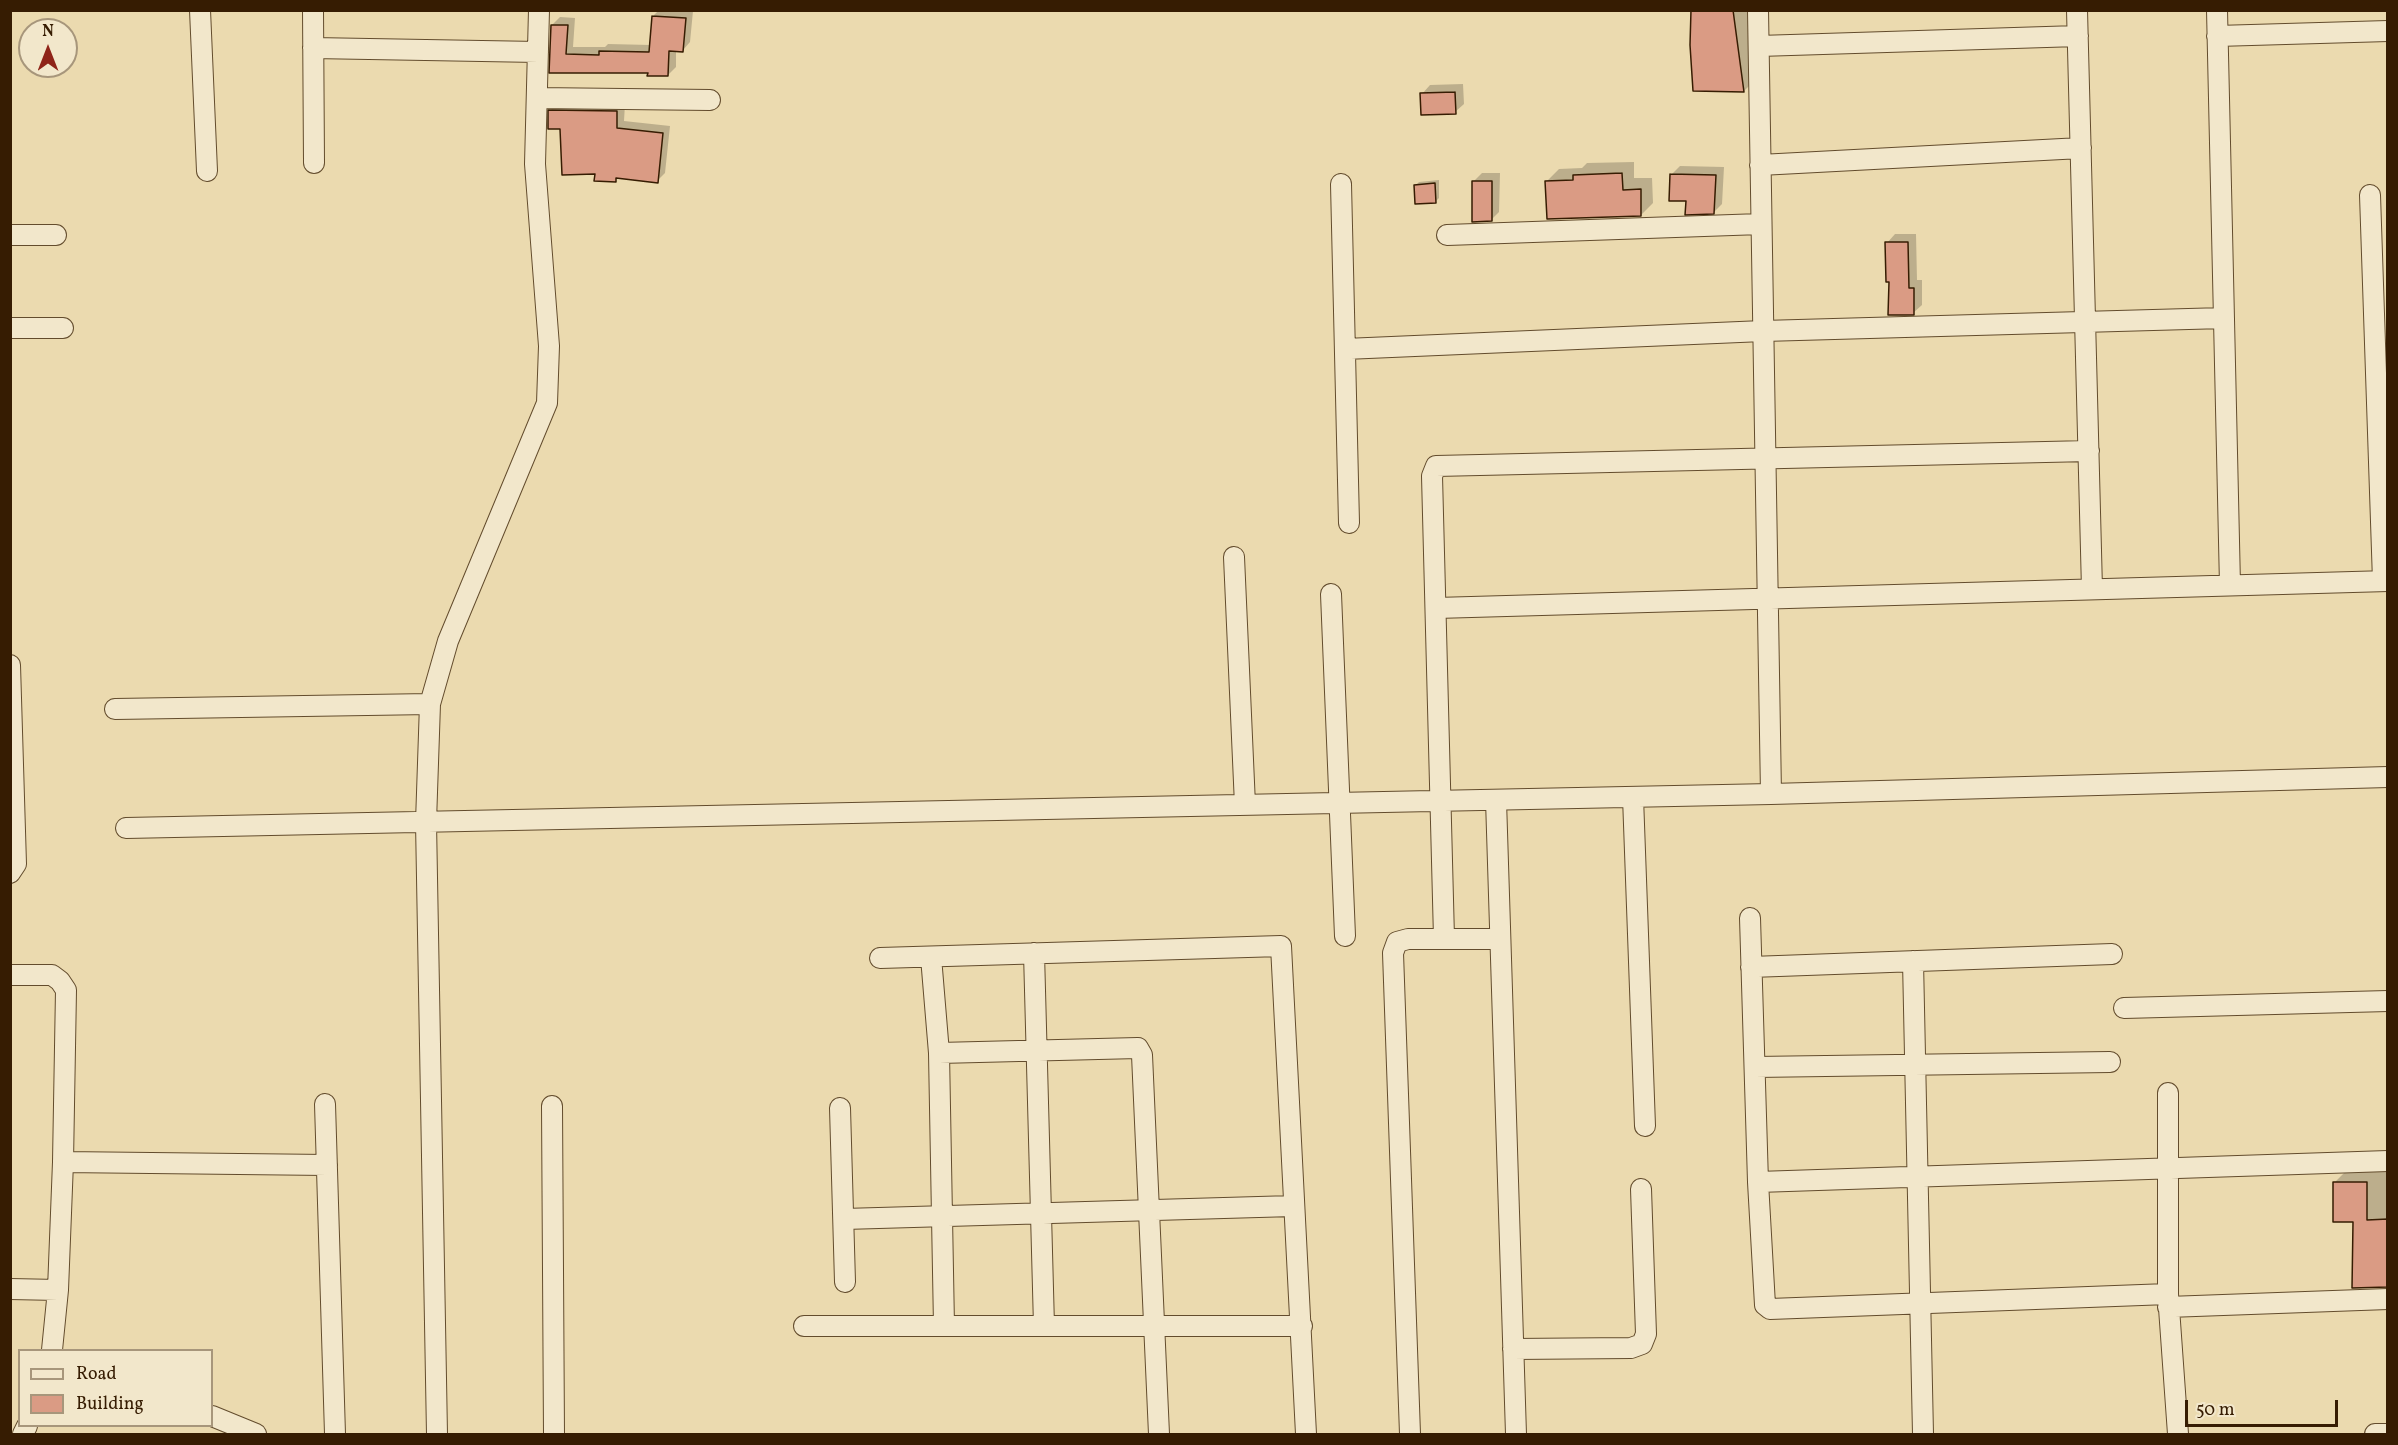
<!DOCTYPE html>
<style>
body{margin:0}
#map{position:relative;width:2398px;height:1445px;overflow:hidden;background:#ebdaaf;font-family:Vollkorn,serif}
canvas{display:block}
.frame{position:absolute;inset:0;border:12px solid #361c02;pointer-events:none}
.legend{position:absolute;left:18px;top:1349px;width:195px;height:78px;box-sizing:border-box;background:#f2e7cb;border:2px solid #a7967b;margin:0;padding:8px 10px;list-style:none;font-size:18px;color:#361c02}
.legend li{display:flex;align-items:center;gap:12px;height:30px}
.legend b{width:30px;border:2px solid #a7967b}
.north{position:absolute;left:18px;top:18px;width:60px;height:60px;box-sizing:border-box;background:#f2e7cb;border:2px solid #a7967b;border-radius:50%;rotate:0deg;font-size:16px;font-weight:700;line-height:24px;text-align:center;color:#361c02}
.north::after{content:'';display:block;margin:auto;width:21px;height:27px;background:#8f2418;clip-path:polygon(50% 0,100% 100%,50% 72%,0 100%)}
.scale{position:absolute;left:2185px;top:1400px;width:153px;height:27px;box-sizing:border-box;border:3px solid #361c02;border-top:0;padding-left:8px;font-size:18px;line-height:21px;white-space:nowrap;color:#361c02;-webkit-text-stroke:4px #f2e7cb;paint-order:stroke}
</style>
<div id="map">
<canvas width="2398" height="1445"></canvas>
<div class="frame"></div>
<ul class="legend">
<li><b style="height:8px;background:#f2e7cb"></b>Road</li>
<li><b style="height:16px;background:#da9b84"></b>Building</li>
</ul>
<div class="north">N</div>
<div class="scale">50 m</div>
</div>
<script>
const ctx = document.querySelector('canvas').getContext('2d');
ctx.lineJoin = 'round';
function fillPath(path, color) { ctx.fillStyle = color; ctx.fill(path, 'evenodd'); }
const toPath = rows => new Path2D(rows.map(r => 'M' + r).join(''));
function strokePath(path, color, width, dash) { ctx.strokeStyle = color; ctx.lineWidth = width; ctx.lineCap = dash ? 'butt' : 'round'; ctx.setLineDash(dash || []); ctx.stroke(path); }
fillPath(toPath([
 [659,10,693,11,690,42,683,50,676,50,676,67,668,75,649,71,551,72,552,25,560,17,575,18,573,47,605,47,608,44,651,45,653,16],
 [1692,10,1748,10,1757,78,1744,91],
 [1463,84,1464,104,1455,112,1422,94,1430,85],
 [558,103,625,104,624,121,670,126,665,173,657,181,619,177,615,180,596,173,550,111],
 [1634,162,1634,178,1652,178,1653,203,1641,215,1547,181,1559,169,1582,168,1587,163],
 [1680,166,1724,167,1722,204,1714,212,1688,200,1672,174],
 [1482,173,1500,173,1499,212,1491,220,1474,181],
 [1439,180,1439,198,1435,202,1416,185,1419,182],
 [1895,234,1916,234,1917,280,1922,280,1922,305,1913,313,1887,243],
 [2345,1172,2388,1172,2388,1286,2334,1183]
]), '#0003');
const building = toPath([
 [1691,10,1733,10,1744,92,1693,91,1690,45,1691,10],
 [652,16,686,18,683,52,669,51,668,76,647,76,648,73,549,73,551,25,568,25,566,54,599,55,599,51,649,52,652,16],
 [1455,92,1456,114,1421,115,1420,93,1455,92],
 [548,110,617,111,617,128,663,133,658,183,616,178,616,182,594,181,595,174,562,175,560,129,548,129,548,110],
 [1622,173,1623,190,1641,189,1641,216,1547,219,1545,181,1573,180,1573,175,1622,173],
 [1670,174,1716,175,1714,214,1685,215,1686,201,1669,201,1670,174],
 [1472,181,1492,181,1492,221,1472,222,1472,181],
 [1435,183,1436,203,1415,204,1414,185,1435,183],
 [1885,242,1908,242,1909,288,1914,288,1914,315,1888,315,1889,282,1886,282,1885,242],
 [2333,1182,2367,1182,2367,1220,2388,1219,2388,1287,2352,1288,2353,1222,2333,1222,2333,1182]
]);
fillPath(building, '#da9b84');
strokePath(building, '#361c02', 1.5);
const street = toPath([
 [200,10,207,171],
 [313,10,314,163],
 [1758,10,1771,794],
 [2077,10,2092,589],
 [2217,10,2230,585],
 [2217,36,2388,31],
 [1759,46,2078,36],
 [313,48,538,52],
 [537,98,710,100],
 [1760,165,2081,148],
 [1341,184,1349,523],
 [2370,195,2383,581],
 [10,235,56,235],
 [1447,235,1761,224],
 [10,328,63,328],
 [1345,349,1763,331,2224,318],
 [1234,557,1245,805],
 [1331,594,1345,936],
 [1436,608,2388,581],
 [10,665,16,864,10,873],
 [115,709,430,704],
 [1633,797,1645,1126],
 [1496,800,1516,1434],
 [126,828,1771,794,2388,777],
 [1750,918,1758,1182,1765,1305,1770,1309,2168,1294],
 [1444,938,1432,476,1436,466,2089,451],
 [1034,953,1044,1326],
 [931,957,939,1053,944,1326],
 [880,958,1281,946,1306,1434],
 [1913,961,1923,1434],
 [1751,967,2112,954],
 [10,975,52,975,60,981,66,990,63,1162,58,1290,52,1350],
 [2124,1008,2388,1001],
 [939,1053,1138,1048,1142,1055,1159,1434],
 [1755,1067,2110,1062],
 [2168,1093,2168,1294,2178,1434],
 [325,1104,335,1434],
 [552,1106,554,1434],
 [840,1108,845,1282],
 [63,1162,327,1165],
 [1758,1182,2388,1161],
 [844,1219,1293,1206],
 [10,1289,58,1290],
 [2168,1307,2388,1299],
 [804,1326,1302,1326],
 [1513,1349,1631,1348,1642,1344,1646,1334,1641,1189],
 [212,1416,256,1434],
 [23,1434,27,1426],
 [437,1434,426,822,430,704,448,641,547,403,549,346,535,164,539,10],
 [1410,1434,1393,953,1397,942,1408,939,1500,939],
 [2375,1434,2388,1434]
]);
strokePath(street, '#634c2d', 22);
strokePath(street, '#f2e7cb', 20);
</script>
